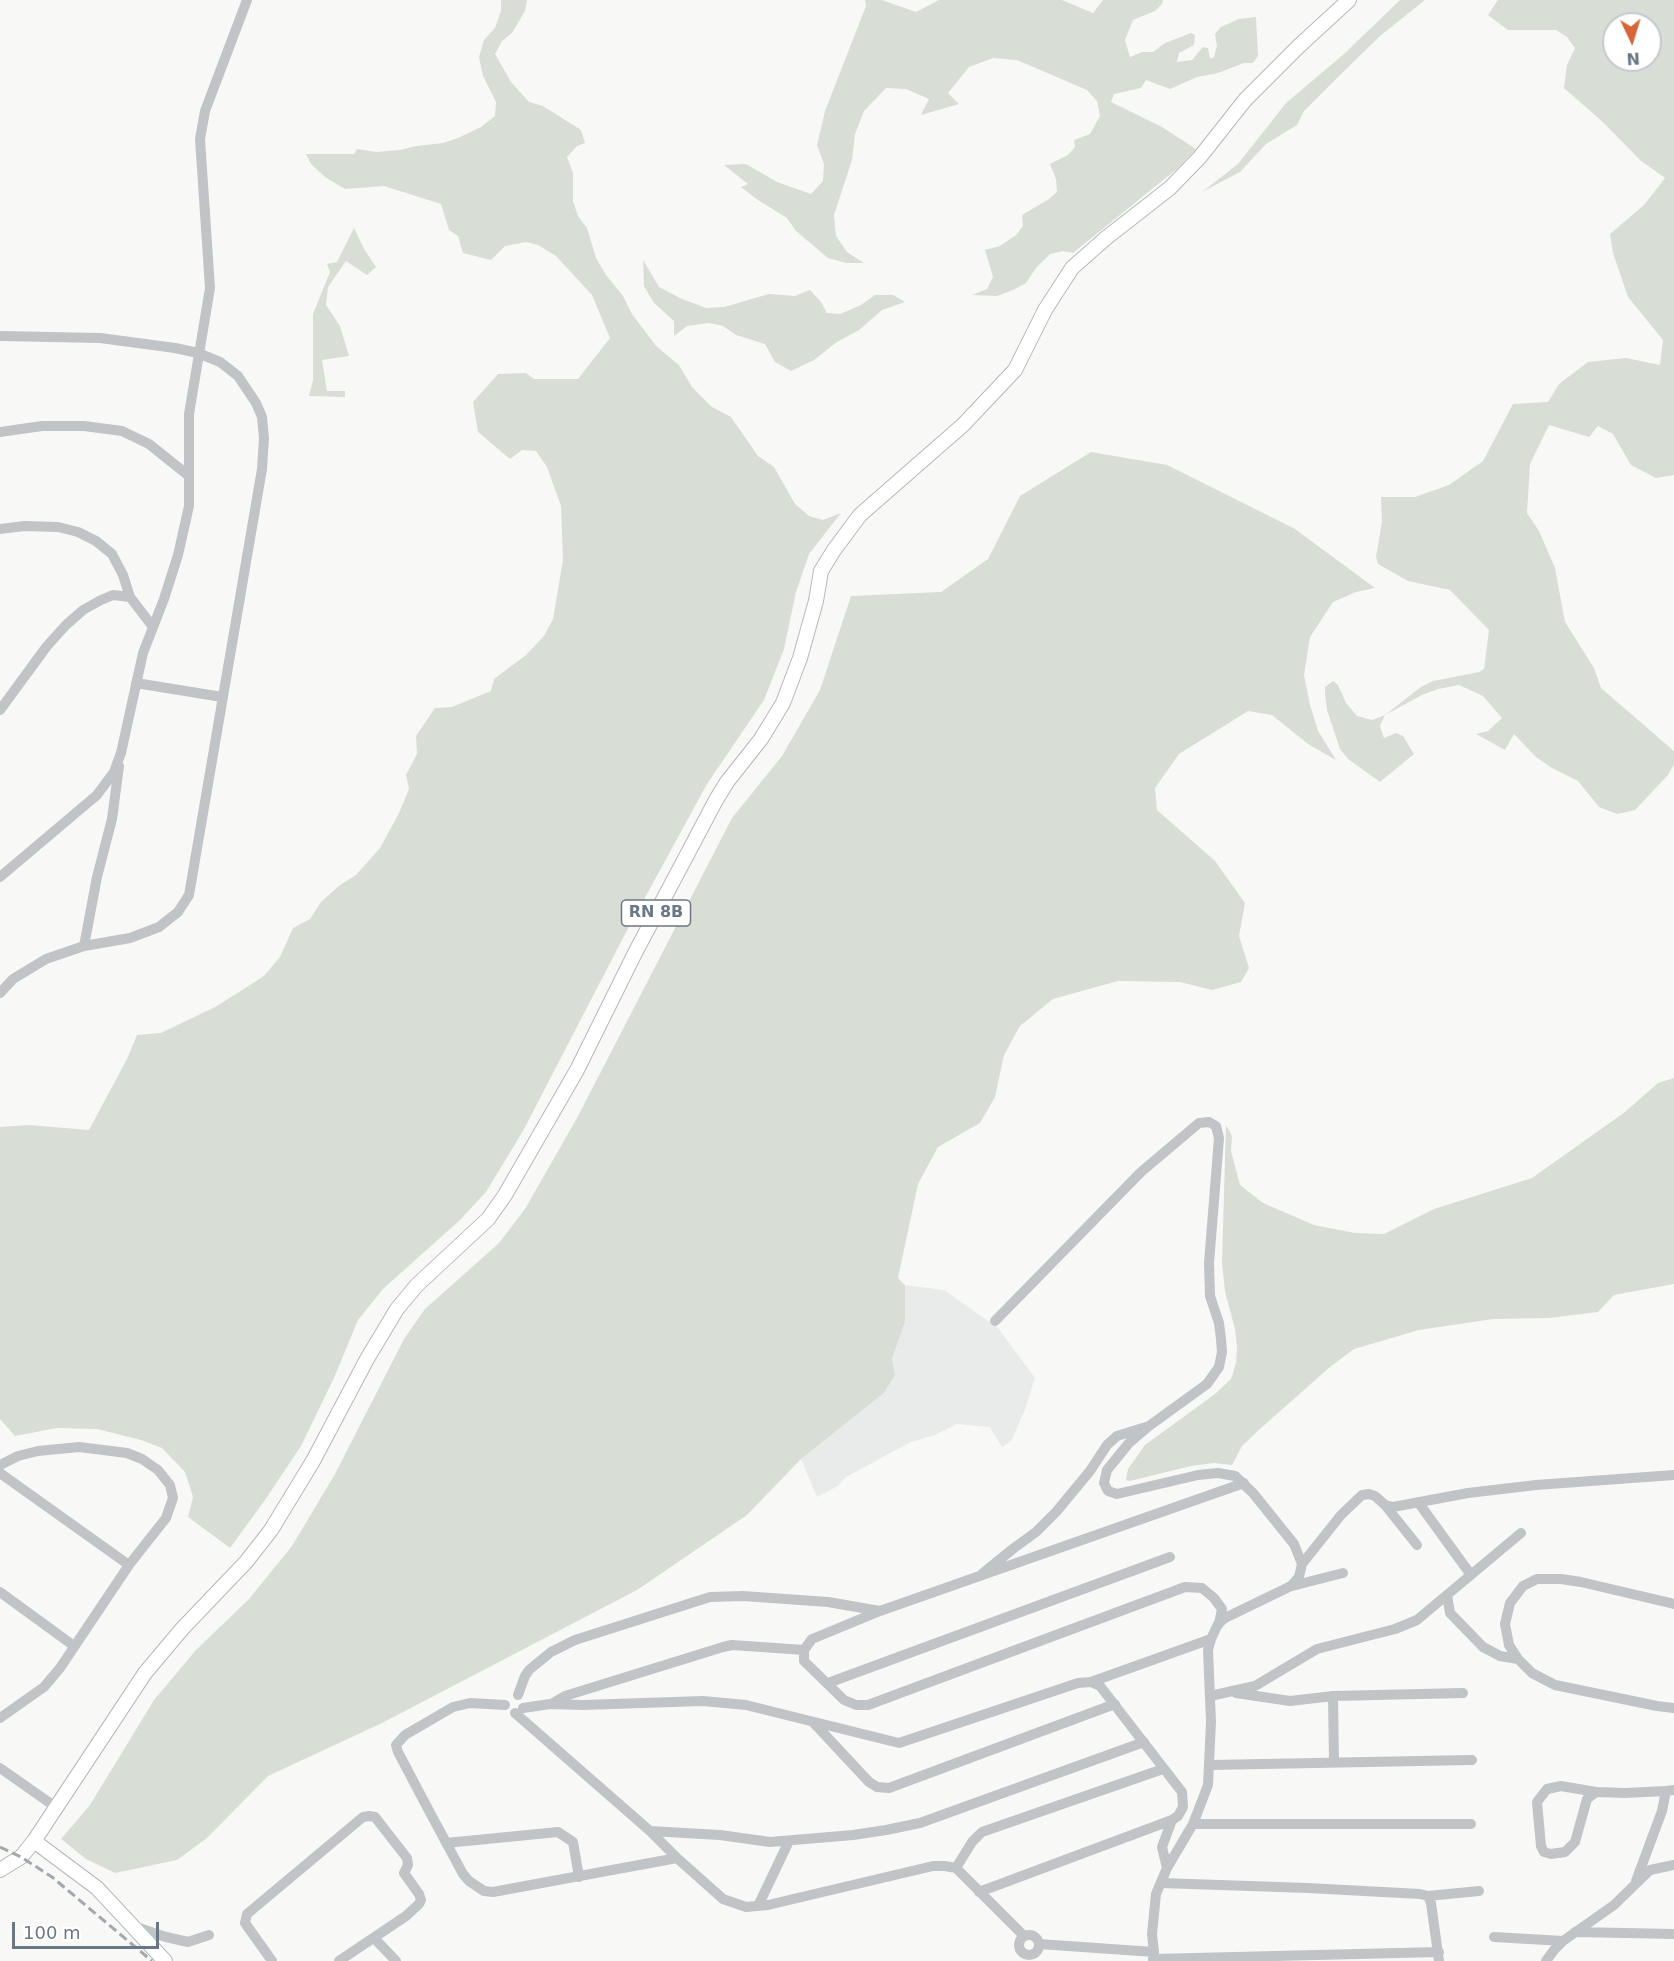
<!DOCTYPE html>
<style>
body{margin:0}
#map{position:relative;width:1674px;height:1961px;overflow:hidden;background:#f8f9f6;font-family:"DejaVu Sans",sans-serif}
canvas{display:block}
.north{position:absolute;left:1602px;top:12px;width:60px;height:60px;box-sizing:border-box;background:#fff;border:2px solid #c3c9ce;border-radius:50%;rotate:176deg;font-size:16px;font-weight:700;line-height:24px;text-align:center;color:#6a7885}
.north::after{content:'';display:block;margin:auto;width:21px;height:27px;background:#d66539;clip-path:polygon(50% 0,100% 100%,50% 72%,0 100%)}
.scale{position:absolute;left:12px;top:1922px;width:147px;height:27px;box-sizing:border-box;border:3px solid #6a7885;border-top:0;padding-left:8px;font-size:18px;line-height:21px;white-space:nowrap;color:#6a7885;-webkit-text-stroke:4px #fff;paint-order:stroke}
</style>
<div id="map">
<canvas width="1674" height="1961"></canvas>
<div class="north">N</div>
<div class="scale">100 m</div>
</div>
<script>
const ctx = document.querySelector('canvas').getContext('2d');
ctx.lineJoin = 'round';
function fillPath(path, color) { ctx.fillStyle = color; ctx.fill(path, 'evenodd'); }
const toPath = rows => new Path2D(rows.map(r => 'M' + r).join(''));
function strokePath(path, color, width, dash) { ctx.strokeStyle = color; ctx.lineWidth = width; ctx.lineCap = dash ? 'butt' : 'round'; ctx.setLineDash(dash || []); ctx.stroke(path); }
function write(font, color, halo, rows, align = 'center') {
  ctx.font = font + ' "DejaVu Sans",sans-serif'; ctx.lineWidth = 6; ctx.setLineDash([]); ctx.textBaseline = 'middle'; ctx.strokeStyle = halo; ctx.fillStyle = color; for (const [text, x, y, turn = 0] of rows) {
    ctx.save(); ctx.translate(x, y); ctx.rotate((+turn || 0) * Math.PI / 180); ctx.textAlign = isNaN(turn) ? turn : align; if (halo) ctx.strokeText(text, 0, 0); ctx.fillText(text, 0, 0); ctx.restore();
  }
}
fillPath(toPath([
 [905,1285,944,1290,998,1328,1035,1378,1024,1412,1011,1441,1002,1447,990,1427,957,1424,935,1435,911,1442,846,1477,838,1486,817,1497,801,1459,884,1393,895,1375,892,1360,905,1322]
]), '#e9eaea');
fillPath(toPath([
 [501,0,527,0,525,11,512,33,502,41,495,54,511,82,529,102,543,106,581,130,585,143,577,146,567,157,573,173,573,201,578,216,587,228,596,258,606,275,623,296,632,314,656,346,679,365,692,387,712,407,731,417,758,456,774,467,795,504,809,516,823,520,841,513,809,554,796,592,784,649,764,700,707,784,623,938,523,1131,486,1192,460,1220,383,1289,358,1320,334,1378,301,1446,265,1500,230,1548,188,1517,193,1497,185,1472,162,1448,141,1440,97,1429,57,1428,15,1436,0,1419,0,1127,29,1125,89,1130,127,1059,137,1035,161,1033,217,1006,264,976,280,957,293,928,310,919,321,902,340,885,356,875,380,848,399,813,409,789,406,775,417,754,416,736,435,708,452,707,491,691,494,679,526,655,544,636,553,619,563,560,561,506,547,467,536,451,522,450,510,459,478,432,473,402,498,374,526,373,534,379,578,379,610,338,592,295,556,256,538,245,526,242,505,246,491,260,463,253,458,236,449,230,441,204,384,186,345,189,325,177,311,164,306,154,354,154,357,149,376,152,400,150,416,146,443,143,458,138,481,127,495,116,496,102,483,76,479,57,484,40,495,28,501,11],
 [865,0,882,0,916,12,939,0,1062,0,1093,13,1103,0,1163,0,1162,4,1155,11,1133,20,1125,40,1130,57,1142,52,1153,52,1165,43,1191,33,1195,35,1194,45,1179,53,1177,62,1192,60,1203,47,1208,48,1210,59,1214,57,1217,46,1215,34,1221,27,1239,19,1256,17,1258,56,1253,63,1244,63,1218,73,1197,77,1170,89,1146,80,1141,88,1114,94,1111,102,1162,127,1196,149,1178,168,1073,253,1063,251,1050,254,1036,268,1026,283,1013,290,997,296,972,295,987,289,993,277,985,250,1000,246,1016,235,1023,226,1022,215,1049,199,1057,192,1056,179,1050,164,1068,155,1075,147,1074,140,1090,134,1100,116,1097,101,1087,90,1017,60,993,58,969,67,948,93,959,104,921,115,929,99,906,89,886,88,864,111,855,134,852,160,834,215,836,236,847,252,864,263,846,263,828,258,796,231,787,218,758,200,741,187,748,184,724,165,746,164,777,182,811,194,823,181,824,164,817,145,825,111,866,6],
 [1400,0,1425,0,1380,36,1343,72,1304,111,1297,125,1266,144,1240,172,1202,192,1238,164,1286,103,1344,54],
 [1498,0,1674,0,1674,475,1656,478,1631,465,1613,434,1598,426,1589,437,1549,425,1530,464,1527,513,1539,531,1555,568,1565,622,1594,668,1601,688,1674,751,1674,764,1668,775,1635,810,1617,814,1599,807,1578,781,1552,768,1536,757,1514,734,1505,750,1476,734,1488,731,1502,718,1483,696,1459,685,1438,689,1422,695,1385,715,1380,726,1384,738,1396,733,1403,736,1414,754,1380,782,1348,759,1340,749,1327,710,1325,693,1325,687,1333,681,1338,685,1346,703,1357,716,1372,720,1385,715,1421,687,1433,681,1479,672,1484,669,1489,630,1450,590,1408,581,1378,564,1376,557,1382,522,1381,497,1415,497,1449,485,1483,461,1513,404,1548,402,1559,384,1588,362,1626,358,1660,365,1663,340,1628,297,1613,253,1610,234,1644,205,1665,178,1640,160,1605,124,1564,88,1567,65,1575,48,1567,37,1556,30,1508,30,1488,15],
 [1614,24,1650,24,1650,60,1614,60],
 [354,228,364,249,376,267,367,275,346,261,328,287,326,305,340,326,349,356,322,360,327,391,345,391,345,397,309,396,313,380,313,314,330,272,327,264,337,262],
 [643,260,659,287,680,298,706,308,724,307,769,294,795,296,810,290,821,302,827,313,840,314,861,305,875,295,893,295,905,302,882,310,859,330,837,342,814,360,791,371,775,362,765,344,736,335,723,326,709,323,687,326,674,336,674,321,654,303,644,286],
 [1091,452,1167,465,1295,529,1375,588,1356,592,1333,602,1310,637,1304,675,1310,705,1318,731,1336,760,1308,744,1272,715,1248,711,1179,754,1155,788,1157,810,1215,861,1245,903,1239,936,1249,968,1241,982,1212,990,1180,982,1118,981,1053,999,1020,1026,1004,1055,995,1097,980,1123,938,1147,918,1184,898,1278,905,1285,905,1322,892,1359,895,1375,884,1393,801,1459,747,1515,637,1590,382,1723,268,1776,207,1838,177,1860,115,1873,86,1859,61,1839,90,1805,154,1700,196,1650,249,1599,292,1546,335,1474,404,1339,425,1309,499,1243,525,1209,577,1118,732,818,782,756,820,690,851,596,941,592,988,559,1020,496],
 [1674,1078,1674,1284,1614,1295,1598,1312,1549,1318,1493,1319,1419,1330,1354,1349,1330,1367,1260,1429,1242,1446,1232,1465,1214,1463,1191,1466,1130,1481,1126,1480,1128,1469,1145,1445,1215,1394,1231,1379,1236,1363,1237,1347,1235,1329,1225,1292,1222,1262,1226,1125,1232,1136,1231,1151,1240,1185,1263,1203,1314,1225,1355,1233,1384,1234,1434,1209,1532,1178,1625,1112,1658,1083]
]), '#d8ddd6');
const major = toPath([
 [34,1841,97,1888,165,1961],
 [0,1870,21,1857,34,1841,145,1673,182,1629,246,1562,271,1530,313,1461,367,1359,397,1309,417,1285,488,1219,505,1195,577,1070,635,953,716,800,727,782,761,739,783,703,800,658,816,601,821,571,834,550,860,515,963,425,1015,370,1045,310,1072,268,1106,238,1170,188,1200,157,1245,100,1299,46,1349,0]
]);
strokePath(major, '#b4b8bc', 16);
strokePath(toPath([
 [0,336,100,338,175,348,198,353,220,362,238,376,256,403,262,417,264,438,262,469,189,895,178,912,159,927,130,938,84,946,46,959,13,979,0,993],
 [0,432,42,426,84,426,122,431,149,444,189,476],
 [0,529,24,526,58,527,78,532,96,541,112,554,123,575,130,597],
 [136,683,222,697],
 [0,710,47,646,66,625,83,610,101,600,113,595,130,597,153,627],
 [0,877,97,795,114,772,121,753,143,653,164,599,178,555,189,506,189,414,210,288,200,139,205,111,247,0],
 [84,946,97,877,112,819,119,766],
 [995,1321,1141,1172,1199,1123,1209,1122,1216,1126,1219,1138,1209,1263,1210,1296,1219,1323,1221,1339,1222,1352,1219,1367,1207,1384,1149,1426,1129,1443,1107,1470,1104,1483,1108,1491,1117,1494,1198,1475,1218,1473,1235,1476,1253,1493,1294,1544,1302,1564,1299,1577,1291,1586,1225,1618,1218,1624,1211,1639,1208,1650,1211,1722,1208,1785,1193,1824,1167,1868,1156,1894,1152,1934,1154,1952,1153,1961],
 [0,1465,18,1456,38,1451,79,1447,127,1453,142,1459,158,1470,170,1485,173,1498,166,1518,129,1565,60,1668,44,1687,0,1718],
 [0,1473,129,1565],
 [1418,1502,1471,1575],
 [1385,1505,1417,1545],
 [1302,1564,1341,1515,1362,1495,1369,1494,1375,1496,1385,1505,1393,1507,1468,1493,1536,1485,1674,1475],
 [982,1574,1014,1548,1036,1532,1056,1512,1090,1471,1107,1445,1117,1436,1146,1427],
 [1292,1586,1343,1573],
 [0,1592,74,1646],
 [1447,1595,1450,1613,1483,1647,1500,1656,1518,1659],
 [1674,1604,1581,1582,1561,1579,1537,1579,1523,1586,1510,1603,1505,1624,1509,1645,1518,1659,1532,1673,1555,1685,1657,1706,1674,1708],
 [1219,1624,1222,1609,1214,1598,1202,1588,1185,1587,868,1705,856,1705,844,1700,804,1661,804,1650,812,1639,880,1611,1244,1483],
 [1091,1682,1211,1639],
 [828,1683,1170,1557],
 [1236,1693,1290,1701,1333,1696,1463,1693],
 [518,1695,525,1676,529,1670,551,1652,575,1640,710,1597,743,1596,828,1602,880,1611],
 [1210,1696,1255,1686,1317,1649,1395,1629,1417,1620,1521,1533],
 [1333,1696,1334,1762],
 [553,1703,565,1696,723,1647,732,1645,804,1650],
 [505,1705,470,1703,453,1707,405,1735,396,1745,398,1752,427,1807,463,1874,469,1881,484,1891,493,1892,677,1858,650,1831,515,1713],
 [523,1708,550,1704,583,1705,703,1701,746,1705,899,1743,1078,1683,1091,1682,1100,1686,1182,1792,1183,1807,1178,1816,1172,1820,979,1892],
 [813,1722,869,1782,877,1787,889,1788,1115,1704],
 [1210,1765,1472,1760],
 [0,1768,57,1808],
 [1596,1792,1587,1799,1575,1842,1565,1852,1551,1854,1544,1852,1541,1846,1537,1802,1547,1789,1561,1786,1596,1792,1625,1793,1666,1791],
 [1193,1824,1471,1824],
 [650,1831,720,1835,770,1842,853,1835,886,1830,920,1823,1144,1742],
 [446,1843,558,1832,573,1842,579,1877],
 [677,1858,723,1899,746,1907,768,1905,933,1866,945,1866,956,1868,1024,1936],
 [956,1868,972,1842,982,1832,1163,1769],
 [1167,1868,1162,1847,1172,1820],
 [1636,1881,1662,1811,1666,1791,1674,1790],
 [1161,1883,1308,1888,1420,1894,1428,1896,1431,1903,1439,1961],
 [1428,1896,1479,1891],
 [758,1906,789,1841],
 [133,1926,166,1937,188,1942,209,1935],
 [1575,1932,1674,1934],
 '1019 1945a10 10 0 1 1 20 0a10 10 0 1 1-20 0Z',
 [1494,1937,1563,1941],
 [374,1938,396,1961],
 [1039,1944,1154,1952],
 [1153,1959,1439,1952],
 [272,1961,245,1923,247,1914,363,1817,369,1816,375,1817,407,1858,408,1865,404,1873,419,1894,421,1900,419,1904,406,1916,339,1961],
 [1546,1961,1554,1950,1563,1941,1614,1905,1650,1870,1674,1865]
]), '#c0c4c7', 10);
strokePath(major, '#fff', 14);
strokePath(toPath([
 [0,1847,21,1857,52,1877,152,1961]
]), '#a2a8ad', 3, [9, 4.5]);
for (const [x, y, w] of [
 [656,913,69]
]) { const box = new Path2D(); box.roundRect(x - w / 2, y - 13, w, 26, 4.5); ctx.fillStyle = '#fff'; ctx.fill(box); strokePath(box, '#6a7885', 1.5); }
write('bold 16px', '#6a7885', null, [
 ["RN 8B",656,913]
]);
</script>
